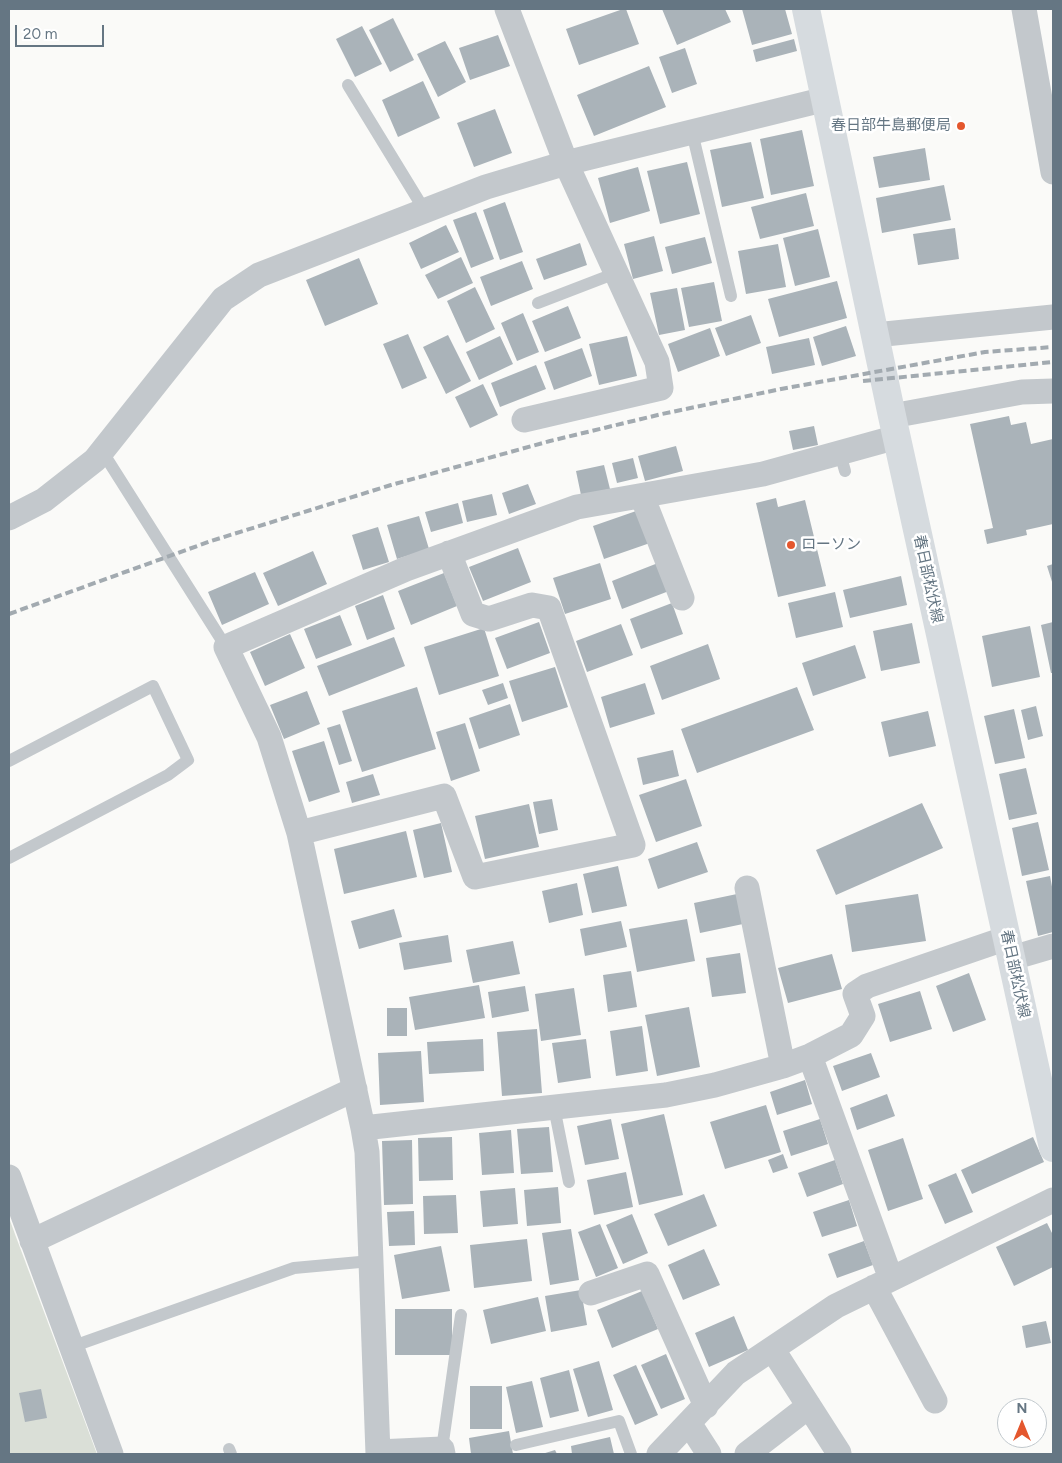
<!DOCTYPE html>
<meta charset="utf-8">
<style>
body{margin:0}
#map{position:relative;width:1062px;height:1463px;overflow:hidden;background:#fafaf8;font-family:Figtree,sans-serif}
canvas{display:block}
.frame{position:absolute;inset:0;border:10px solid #657683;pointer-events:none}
.north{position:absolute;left:997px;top:1398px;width:50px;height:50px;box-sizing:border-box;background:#fff;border:1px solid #c1c8cd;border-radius:50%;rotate:0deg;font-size:14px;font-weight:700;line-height:20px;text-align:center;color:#657683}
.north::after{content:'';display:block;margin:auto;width:18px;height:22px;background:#e4572e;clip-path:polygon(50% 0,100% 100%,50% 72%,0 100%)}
.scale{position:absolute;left:15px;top:25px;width:89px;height:22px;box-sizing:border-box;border:2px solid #657683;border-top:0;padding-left:6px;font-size:15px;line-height:18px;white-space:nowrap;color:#657683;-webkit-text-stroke:4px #fff;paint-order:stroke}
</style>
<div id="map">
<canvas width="1062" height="1463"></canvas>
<div class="frame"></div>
<div class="north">N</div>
<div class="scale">20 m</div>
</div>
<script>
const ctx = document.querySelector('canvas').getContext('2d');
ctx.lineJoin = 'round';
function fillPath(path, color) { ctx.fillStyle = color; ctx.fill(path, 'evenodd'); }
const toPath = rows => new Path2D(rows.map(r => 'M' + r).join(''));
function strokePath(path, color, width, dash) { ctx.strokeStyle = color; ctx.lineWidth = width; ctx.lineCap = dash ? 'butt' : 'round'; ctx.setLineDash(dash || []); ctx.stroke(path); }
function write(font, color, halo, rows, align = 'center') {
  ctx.font = font + ' Figtree,"Noto Sans JP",sans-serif'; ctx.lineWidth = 5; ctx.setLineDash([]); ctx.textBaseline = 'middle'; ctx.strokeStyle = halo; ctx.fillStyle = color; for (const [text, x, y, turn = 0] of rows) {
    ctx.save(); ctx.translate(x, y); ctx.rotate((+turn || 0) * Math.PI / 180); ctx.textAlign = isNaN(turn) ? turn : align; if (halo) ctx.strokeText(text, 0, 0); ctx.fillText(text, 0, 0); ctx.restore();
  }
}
fillPath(toPath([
 [9,1218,97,1454,9,1454]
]), '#dadfd7');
fillPath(toPath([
 [623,9,626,9,639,44,579,65,566,29],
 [662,9,725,9,731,22,677,45],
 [742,9,785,9,792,34,752,45],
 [393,18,414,60,390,72,369,30],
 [362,26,382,64,355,77,336,39],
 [498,35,510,66,470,80,459,48],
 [794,39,797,51,756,62,753,50],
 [445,41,466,82,438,97,417,54],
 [685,48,697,84,672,93,659,57],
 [649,66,666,107,594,136,577,95],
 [423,81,440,118,398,137,382,100],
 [495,109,512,153,474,167,457,123],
 [802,130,814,186,771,195,760,139],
 [751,142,764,198,722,207,710,150],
 [925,148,930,180,879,188,873,157],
 [687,162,700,214,660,224,647,171],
 [638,167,650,211,610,223,598,178],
 [944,185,951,220,882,233,876,198],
 [806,193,814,226,760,239,751,207],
 [505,202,523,252,500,260,483,210],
 [476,212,494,259,471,268,453,220],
 [446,225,459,252,421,269,409,243],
 [955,228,959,259,918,265,913,234],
 [818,229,830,277,795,286,783,238],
 [654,236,663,271,633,279,624,244],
 [705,237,712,263,672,274,665,247],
 [580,243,587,265,544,280,536,259],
 [778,244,786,287,746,294,738,251],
 [461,257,473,283,438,299,425,275],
 [359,258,378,304,325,326,306,280],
 [522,261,533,289,491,306,480,277],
 [837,281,847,318,779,337,768,299],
 [714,282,722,321,689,327,681,288],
 [475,287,495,329,466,343,447,301],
 [677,288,685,330,659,335,650,293],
 [568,306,581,338,545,352,532,321],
 [523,313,539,352,517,361,501,323],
 [751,315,761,343,726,356,715,328],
 [846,326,856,356,822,366,813,337],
 [710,328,720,356,678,372,668,344],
 [408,334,427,378,402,389,383,344],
 [448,335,471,381,446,394,423,347],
 [500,336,513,364,479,380,466,352],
 [627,336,637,376,599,385,589,344],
 [809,338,815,365,772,374,766,347],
 [582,348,592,376,554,390,544,362],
 [536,365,546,389,500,407,491,383],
 [483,384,498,415,470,428,455,397],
 [1009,416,1011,425,1026,422,1031,444,1053,439,1053,524,1026,530,1027,535,987,544,984,530,993,528,970,424],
 [814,426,818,445,793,450,789,431],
 [676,446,683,471,645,481,638,456],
 [633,458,638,478,617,483,612,463],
 [604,465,610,489,581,495,576,471],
 [528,484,536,504,509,514,502,493],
 [492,494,497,515,467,522,462,501],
 [776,498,778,507,805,500,826,586,778,597,756,503],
 [458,503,463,523,431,532,425,512],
 [639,510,650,543,604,559,593,526],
 [419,516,429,549,397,559,387,525],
 [378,527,389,562,363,570,352,535],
 [518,548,531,582,483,601,469,567],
 [313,551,327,584,278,606,263,573],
 [600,563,611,599,565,614,553,578],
 [658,563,669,591,622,609,612,581],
 [1053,564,1053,585,1047,566],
 [255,572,269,604,222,625,208,592],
 [444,573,457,606,411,625,398,591],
 [901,576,907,605,850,618,843,590],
 [835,592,843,627,796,638,788,603],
 [383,595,395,629,367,640,355,606],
 [672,603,683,634,641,649,630,619],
 [340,615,352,645,316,659,304,629],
 [539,622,550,653,507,669,495,638],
 [1053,622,1053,673,1051,673,1041,625],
 [912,623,920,663,881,671,873,631],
 [621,624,633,655,587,672,576,641],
 [1030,626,1040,677,992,687,982,636],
 [484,628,499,676,439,695,424,647],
 [290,634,305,668,265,686,250,652],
 [394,637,405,666,329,696,317,666],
 [708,644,720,679,662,700,650,666],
 [855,645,866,678,813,696,802,663],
 [555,667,568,707,522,722,509,681],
 [503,683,508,698,488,705,482,690],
 [645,683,655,714,610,728,601,697],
 [417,687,436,749,362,772,342,711],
 [797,687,814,730,697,773,681,729],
 [307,691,320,724,284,739,270,705],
 [510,704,520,735,479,749,469,718],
 [1036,706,1043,736,1028,740,1021,710],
 [1014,709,1025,758,995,764,984,716],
 [928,711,936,746,889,757,881,722],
 [465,723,480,771,451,781,436,732],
 [340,724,352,761,339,765,327,728],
 [324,741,340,792,309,802,292,751],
 [673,750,679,776,643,785,637,758],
 [1026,768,1037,814,1009,820,999,774],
 [373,774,380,795,352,803,346,782],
 [686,779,702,826,656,842,639,795],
 [552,799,558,830,539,834,533,802],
 [922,803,943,848,836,895,816,850],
 [529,804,539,847,485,859,475,816],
 [1038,822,1049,870,1022,876,1012,828],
 [441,823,452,872,424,878,413,830],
 [406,831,417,877,344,894,334,849],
 [697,842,708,872,658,889,648,859],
 [618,866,627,906,592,913,583,874],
 [1050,876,1053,892,1053,932,1038,936,1026,881],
 [577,883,583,915,549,923,542,891],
 [737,894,743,924,700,933,694,903],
 [918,894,926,941,852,952,845,905],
 [394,909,402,937,359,949,351,921],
 [687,919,695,961,637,972,629,929],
 [621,921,627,947,585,956,580,929],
 [448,935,452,962,404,970,399,943],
 [513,941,520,974,473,983,466,950],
 [740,953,746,993,712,997,706,958],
 [832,954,842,989,788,1003,778,968],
 [631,971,637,1007,608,1012,603,975],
 [969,973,986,1020,953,1032,936,986],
 [479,985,485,1018,415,1030,409,997],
 [525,986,529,1011,492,1018,488,992],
 [574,988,581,1035,541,1041,535,994],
 [920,991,932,1029,890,1042,878,1004],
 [689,1007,700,1067,657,1076,645,1015],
 [387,1008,407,1008,407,1036,387,1036],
 [642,1026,648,1071,616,1076,610,1031],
 [537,1029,542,1093,502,1096,497,1032],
 [483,1039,484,1071,429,1074,427,1042],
 [586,1039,591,1078,558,1083,552,1043],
 [421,1051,424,1102,380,1105,378,1053],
 [871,1053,880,1077,842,1091,833,1066],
 [805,1080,812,1104,777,1115,770,1092],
 [887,1094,895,1116,857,1130,850,1108],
 [766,1105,781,1152,725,1169,710,1122],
 [664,1114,683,1195,639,1205,621,1124],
 [611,1119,619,1159,585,1165,577,1126],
 [820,1119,828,1144,791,1156,783,1131],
 [549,1127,553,1172,521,1174,517,1129],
 [511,1130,514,1173,482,1175,479,1133],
 [452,1137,453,1180,419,1181,418,1138],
 [1033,1137,1044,1162,972,1194,961,1170],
 [903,1138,923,1199,888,1211,868,1150],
 [412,1140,413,1204,384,1205,382,1141],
 [783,1154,788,1168,773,1173,768,1160],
 [835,1160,843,1184,807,1197,798,1173],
 [626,1172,633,1207,594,1215,587,1180],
 [956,1173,973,1212,945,1224,928,1185],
 [558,1187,561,1223,527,1226,524,1190],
 [515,1188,518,1224,483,1227,480,1191],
 [704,1194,717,1226,668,1246,654,1214],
 [456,1195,458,1233,424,1234,423,1196],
 [849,1200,857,1226,822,1237,813,1212],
 [414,1211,415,1245,389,1246,387,1212],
 [632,1214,648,1253,623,1264,606,1225],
 [1047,1223,1053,1235,1053,1267,1014,1286,996,1247],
 [600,1224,618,1268,596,1277,578,1232],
 [571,1229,579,1280,550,1285,542,1233],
 [527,1239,532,1281,474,1288,470,1245],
 [864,1241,873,1265,837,1278,828,1254],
 [441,1246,450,1291,402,1299,394,1255],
 [704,1249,720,1285,683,1300,668,1265],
 [581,1290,587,1325,551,1332,545,1296],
 [642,1291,658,1329,612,1348,597,1310],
 [538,1297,546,1331,491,1344,483,1310],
 [395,1309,452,1309,452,1355,395,1355],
 [734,1316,748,1350,709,1367,695,1333],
 [1046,1321,1051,1343,1026,1348,1022,1326],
 [666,1354,685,1399,661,1409,641,1365],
 [599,1361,613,1410,588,1417,573,1369],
 [636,1365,658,1415,635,1425,613,1375],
 [569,1370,579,1411,550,1418,540,1378],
 [532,1381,543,1427,516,1433,506,1387],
 [470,1386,502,1386,502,1429,470,1429],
 [41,1389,47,1418,25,1422,19,1393],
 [509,1431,513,1454,471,1454,469,1438],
 [610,1437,614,1454,572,1454,571,1446],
 [555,1450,557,1454,542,1454]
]), '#aab3b9');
strokePath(toPath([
 [348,85,425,211],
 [692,132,731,296],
 [538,303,616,273],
 [102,451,226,647],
 [840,453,845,471],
 [9,761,153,686,188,760,168,775,9,858],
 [554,1107,569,1182],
 [71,1347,294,1268,371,1261],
 [516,1445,619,1421,631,1454],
 [229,1449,231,1454],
 [442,1449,461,1315]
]), '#c3c8cc', 12);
strokePath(toPath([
 [507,9,566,163,657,362,661,388,524,420],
 [1024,9,1053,172],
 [875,335,1053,317],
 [892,416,1022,392,1053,391],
 [642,496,682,598],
 [9,518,44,500,95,460,223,299,259,275,486,187,566,163,826,99],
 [299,833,444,796,475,877,633,845,549,608,532,605,489,619,473,614,449,553],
 [747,888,783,1066],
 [1012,958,1053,946],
 [810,1056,891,1279],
 [363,1128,666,1095,715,1085,783,1066,810,1056,851,1035,863,1016,855,994,867,986,1007,938],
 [9,1177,111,1454],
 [32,1241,355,1089],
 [874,1287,935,1401],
 [591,1293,647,1274,706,1406],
 [773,1350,839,1453],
 [689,1423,709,1454],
 [378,1452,442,1449,443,1454],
 [378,1454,367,1152,363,1128,299,833,269,737,226,647,406,569,577,507,763,474,897,437],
 [659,1454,736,1373,836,1306,1053,1200],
 [747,1454,809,1406]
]), '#c3c8cc', 25);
strokePath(toPath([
 [806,9,892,416,1053,1148]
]), '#d6dbdf', 28);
strokePath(toPath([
 [863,381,1053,362],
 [9,614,211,541,391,485,550,441,662,414,781,389,985,352,1053,347]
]), '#a2aab0', 4, [8, 4]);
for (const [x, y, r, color] of [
 [961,126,5,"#e4572e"],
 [791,545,5,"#e4572e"]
]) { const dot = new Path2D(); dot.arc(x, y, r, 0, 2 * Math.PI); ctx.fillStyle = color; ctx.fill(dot); strokePath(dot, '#fff', 2); }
write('15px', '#657683', '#fff', [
 ["春日部牛島郵便局",951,126],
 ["ローソン",801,545,"left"]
], 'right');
write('15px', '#657683', '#fff', [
 ["春日部松伏線",928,579,78],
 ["春日部松伏線",1015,974,78]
]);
</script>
